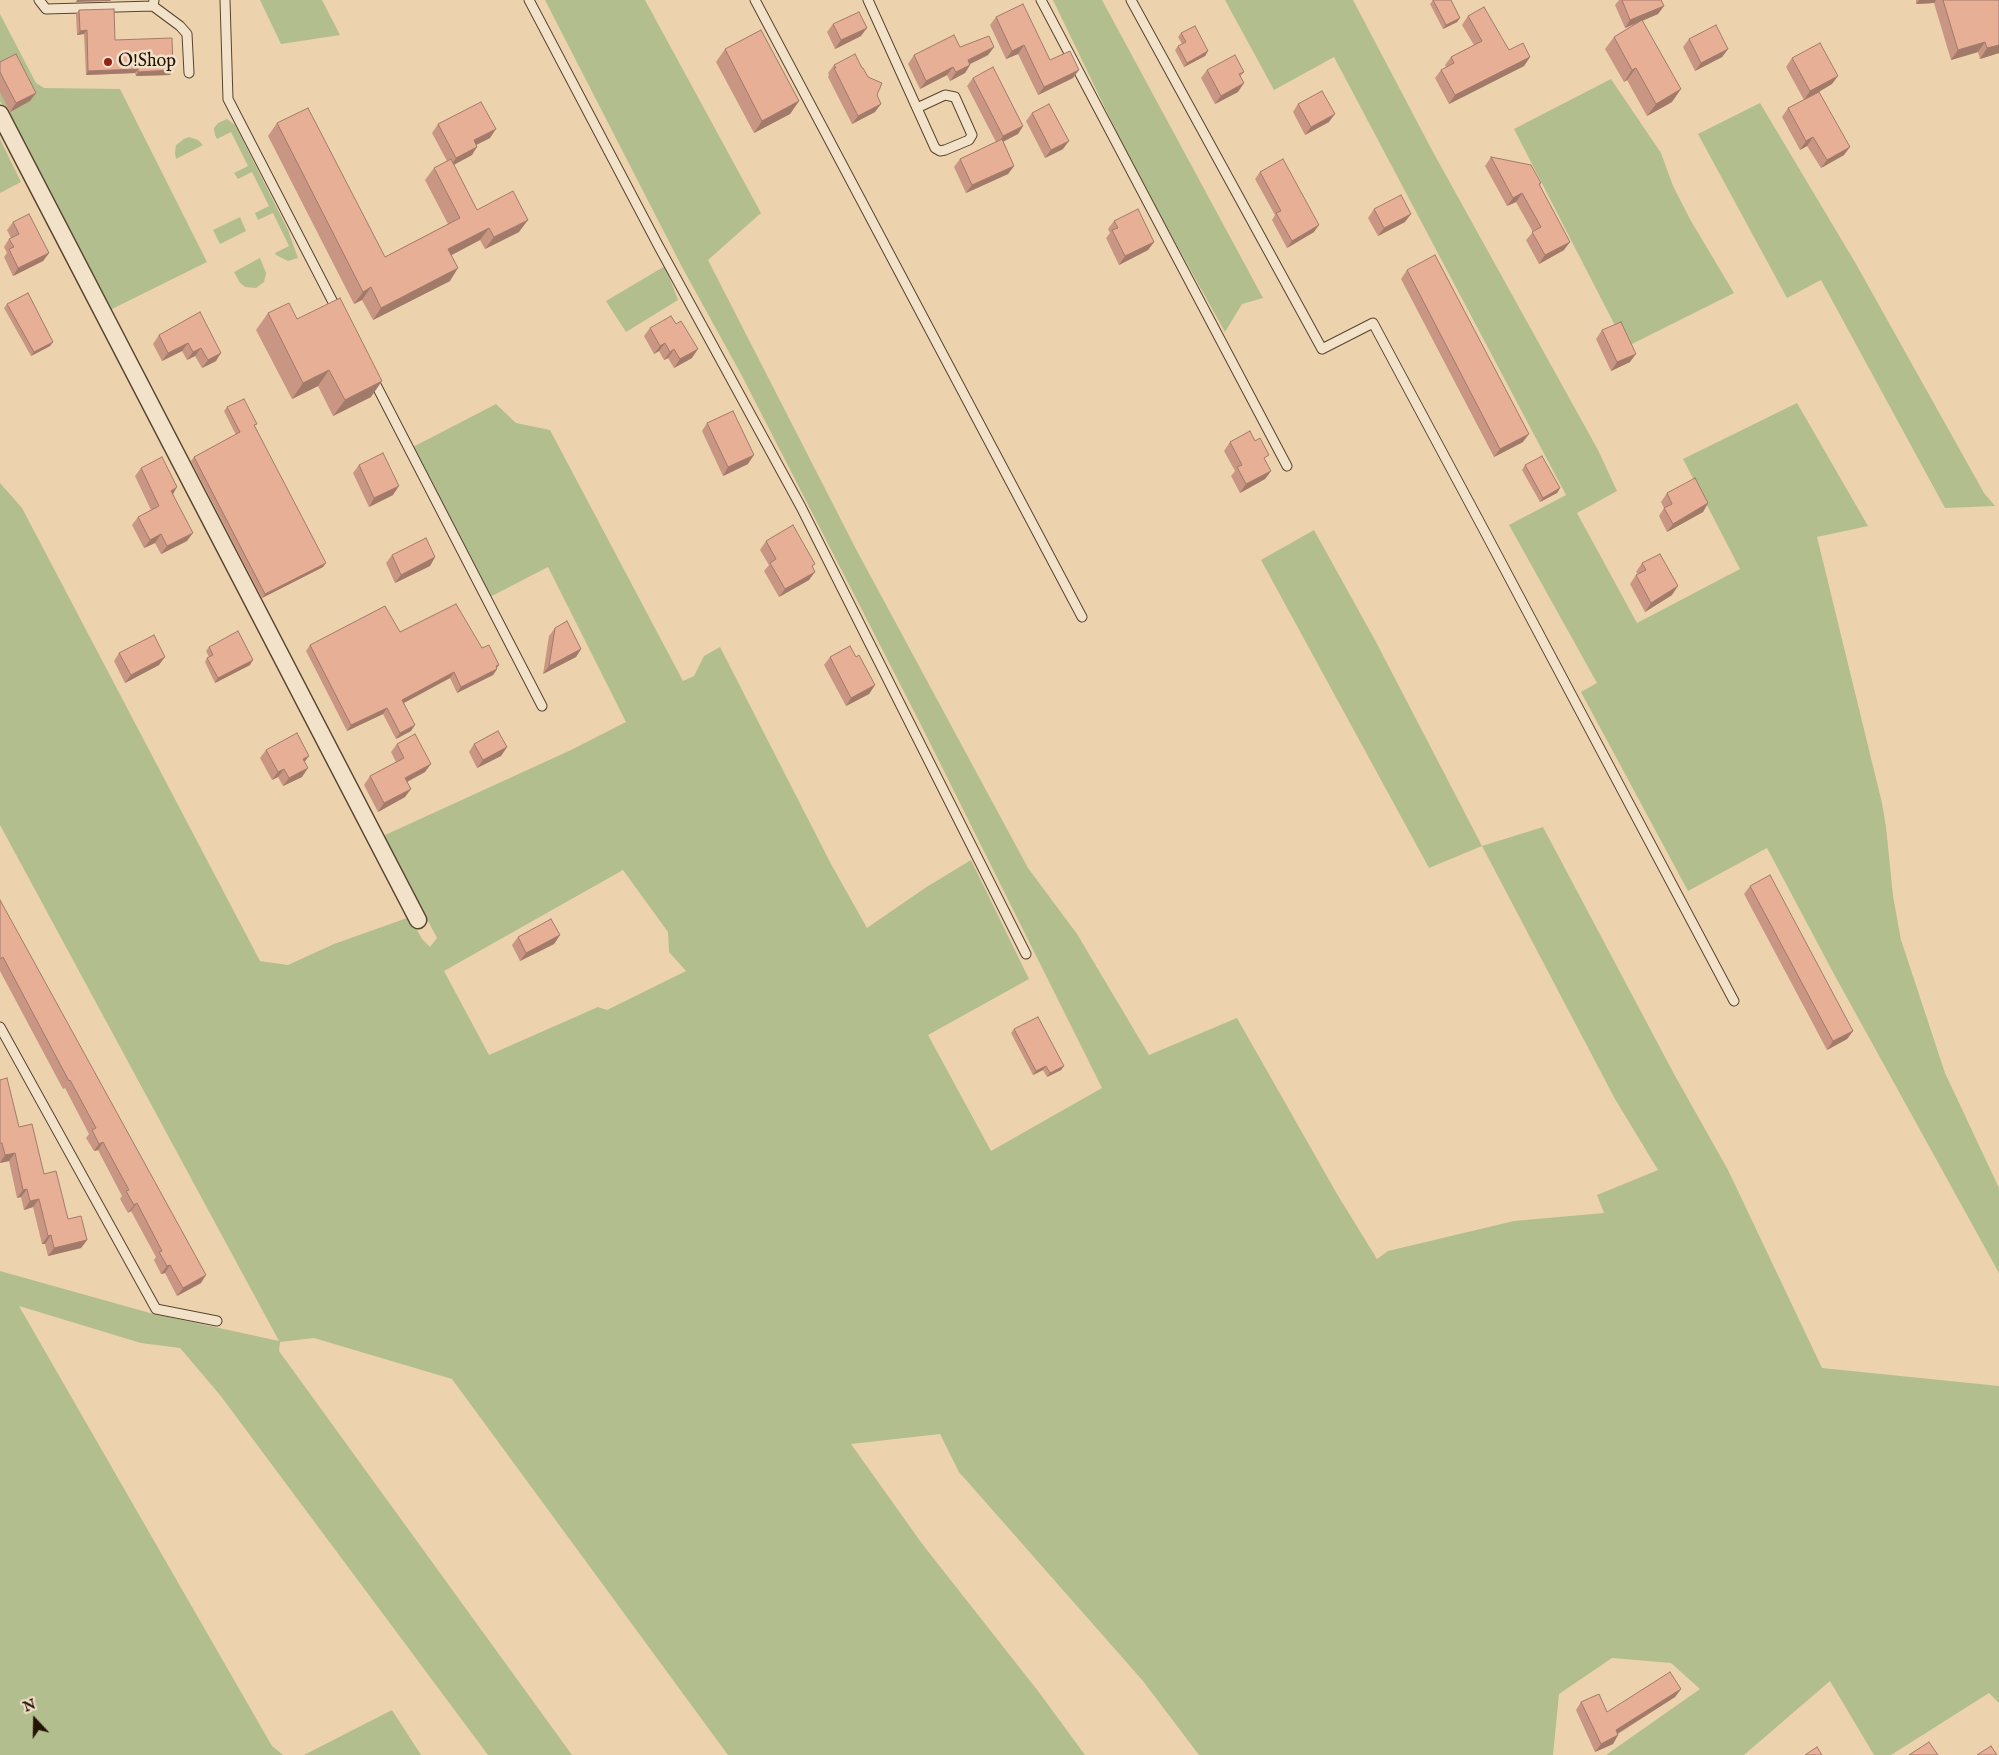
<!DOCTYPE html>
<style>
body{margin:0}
#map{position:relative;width:1999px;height:1755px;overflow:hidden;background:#ecd3ad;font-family:"IM FELL English",serif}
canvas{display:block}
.north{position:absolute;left:10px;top:1695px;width:50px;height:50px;-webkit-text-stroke:4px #f3e2ca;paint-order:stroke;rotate:339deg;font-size:14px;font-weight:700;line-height:20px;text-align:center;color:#251403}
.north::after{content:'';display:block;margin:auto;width:18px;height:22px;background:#251403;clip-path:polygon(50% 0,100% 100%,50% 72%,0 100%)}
</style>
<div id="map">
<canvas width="1999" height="1755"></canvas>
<div class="north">N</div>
</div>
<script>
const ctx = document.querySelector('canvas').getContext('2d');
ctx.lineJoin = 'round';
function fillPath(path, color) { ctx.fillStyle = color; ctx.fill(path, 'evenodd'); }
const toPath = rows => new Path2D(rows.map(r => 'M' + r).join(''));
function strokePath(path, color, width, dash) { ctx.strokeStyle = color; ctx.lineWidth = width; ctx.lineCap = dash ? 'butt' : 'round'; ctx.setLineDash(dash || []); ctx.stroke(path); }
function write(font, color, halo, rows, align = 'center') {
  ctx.font = font + ' "IM FELL English",serif'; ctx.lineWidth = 5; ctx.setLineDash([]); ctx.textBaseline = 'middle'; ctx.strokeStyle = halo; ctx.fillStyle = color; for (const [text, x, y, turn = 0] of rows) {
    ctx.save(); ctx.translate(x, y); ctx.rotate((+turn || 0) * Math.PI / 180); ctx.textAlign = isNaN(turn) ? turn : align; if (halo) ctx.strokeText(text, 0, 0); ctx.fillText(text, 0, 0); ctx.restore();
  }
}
fillPath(toPath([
 [260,0,322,0,340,35,281,44],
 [545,0,645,0,761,213,708,260,857,551,1028,868,1077,934,1149,1055,1237,1018,1337,1194,1377,1259,1388,1251,1514,1221,1604,1213,1597,1195,1658,1170,1615,1099,1482,846,1429,868,1261,560,1314,530,1376,642,1482,846,1543,827,1674,1074,1728,1170,1822,1368,1999,1386,1999,1703,1989,1693,1891,1755,1874,1755,1830,1681,1744,1755,1606,1755,1700,1689,1671,1663,1612,1658,1559,1694,1553,1755,1199,1755,1143,1681,959,1472,940,1434,851,1444,923,1545,1038,1691,1085,1755,728,1755,452,1379,314,1338,280,1342,279,1351,572,1755,488,1755,220,1395,180,1348,141,1343,19,1306,272,1746,283,1755,0,1755,0,1271,150,1313,279,1341,0,825,0,483,22,508,260,961,288,965,334,944,410,917,422,939,430,947,437,938,383,836,571,750,626,722,548,567,490,597,413,447,496,404,516,423,550,430,683,681,694,676,704,656,720,647,831,864,867,928,925,888,971,860,1029,979,928,1035,991,1151,1102,1088,921,725,742,376,682,267],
 [623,870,668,932,669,952,686,971,607,1010,598,1007,489,1055,444,971],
 [1053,0,1102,0,1263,298,1242,304,1225,332,1135,170],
 [1225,0,1353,0,1433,152,1598,450,1617,491,1577,513,1637,623,1740,569,1683,459,1797,403,1868,526,1817,537,1882,803,1886,827,1893,896,1901,940,1945,1073,1999,1188,1999,1273,1835,976,1767,848,1688,891,1581,692,1597,683,1509,525,1566,495,1334,57,1274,90],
 [0,14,36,83,44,88,120,89,207,262,108,311,0,101],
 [1611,79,1661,153,1673,186,1691,221,1734,293,1626,347,1514,129],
 [1760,103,1856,264,1984,493,1995,506,1945,508,1821,280,1787,298,1698,134],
 [227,119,235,125,288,230,298,258,288,261,276,255,275,253,289,246,273,213,258,220,255,213,269,206,252,172,238,179,234,173,248,166,231,132,217,139,215,135,214,128,218,123],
 [189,137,198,140,203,145,176,159,175,153,176,145,184,139],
 [0,139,21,182,0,193],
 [240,217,246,231,220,244,213,230],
 [260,258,266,273,264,282,256,288,245,287,240,283,234,272],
 [665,266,678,300,626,332,606,301],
 [392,1710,421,1755,304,1755,347,1733]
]), '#b2be8e');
const lane = toPath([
 [39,0,46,9,153,6,154,0],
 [225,0,228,99,337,310],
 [529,0,658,245,801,507,1026,954],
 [755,0,1082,617],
 [868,0,935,148,940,151,945,150,969,140,972,135,955,97,945,95,917,108],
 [1041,0,1287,466],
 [1131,0,1322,349,1373,323,1485,532,1734,1001],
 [153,6,180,26,187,34,189,73],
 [372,377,542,706],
 [0,1027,156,1309,217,1321]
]);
const street = toPath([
 [0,114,418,920]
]);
strokePath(lane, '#57442e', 11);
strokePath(street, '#57442e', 19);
strokePath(lane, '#f3e2ca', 9);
strokePath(street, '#f3e2ca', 16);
fillPath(toPath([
 [1433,0,1460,18,1457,22,1443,29,1430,4],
 [1619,0,1661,0,1664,6,1658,14,1642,21,1672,102,1647,116,1627,80,1624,82,1605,49,1614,37,1638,22,1625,28,1615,5],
 [1916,0,1999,0,1999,53,1980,59,1978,52,1951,60,1934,3,1916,4],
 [79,10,115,40,173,70,170,75,136,76,135,73,86,75,84,34,77,35,76,14],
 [1468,16,1509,50,1530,57,1524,66,1449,104,1435,78,1441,70,1446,67,1445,65,1451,57,1474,45,1462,25],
 [996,17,1050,60,1073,78,1038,95,1018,54,1006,59,990,25],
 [833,24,861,36,835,49,827,32],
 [1181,33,1208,51,1205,56,1184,67,1175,50,1178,46,1182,44,1178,37],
 [1689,39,1728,49,1722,57,1695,71,1683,47],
 [960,47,994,47,988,55,970,64,970,65,965,73,950,81,947,75,920,89,908,64,914,55],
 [725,49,799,101,790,114,754,133,716,62],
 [1792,58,1832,84,1819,92,1844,155,1821,168,1807,146,1800,150,1782,117,1788,108,1804,100,1786,67],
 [0,62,30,101,10,112,0,92],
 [834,65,862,68,877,95,875,112,852,124,828,77,829,75,828,73],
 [1207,70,1244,72,1240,77,1238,92,1215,104,1201,78],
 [973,78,1023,126,1018,134,1003,141,1014,166,1008,174,966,193,954,167,960,159,996,142,967,86],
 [1298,104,1329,122,1305,135,1293,112],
 [1032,113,1063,149,1045,158,1026,121],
 [277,123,385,257,448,224,425,180,434,168,447,161,432,133,438,124,490,138,476,145,472,155,453,165,477,210,519,232,485,249,480,240,452,255,450,281,373,320,362,300,354,304,268,136],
 [1491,157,1541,183,1540,185,1564,250,1539,264,1526,240,1533,232,1516,202,1507,206,1485,166],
 [1260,172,1314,232,1287,248,1272,220,1275,215,1255,179],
 [1374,209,1405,222,1378,236,1368,218],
 [1114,221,1154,242,1148,250,1119,265,1106,238,1110,233,1108,229],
 [13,222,49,253,43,261,13,276,4,257,7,253,4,247,9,239,11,238,7,230],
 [1407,270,1523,442,1494,457,1401,279],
 [7,304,53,342,50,346,31,356,4,308],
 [200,312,216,361,202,368,195,356,187,360,182,351,162,361,153,344,159,335],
 [268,313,297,319,371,397,333,416,318,386,292,399,256,330],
 [650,328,692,358,674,368,668,358,664,360,659,351,654,354,644,336],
 [1602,330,1630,362,1611,371,1596,339],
 [227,407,255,426,323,567,262,598,191,461,194,457,236,435,224,411],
 [707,423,748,464,723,476,702,431],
 [1230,442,1271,471,1265,479,1240,493,1231,476,1235,471,1224,451],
 [359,465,393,495,369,507,353,473],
 [1525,465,1560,488,1557,493,1540,502,1522,470],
 [141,468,173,494,187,541,161,554,155,543,144,548,132,525,138,517,151,510,135,476],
 [1667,493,1708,503,1703,512,1667,532,1659,516,1664,508,1661,502],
 [766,541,812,567,809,580,779,597,764,571,769,565,760,550],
 [392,555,435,557,430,566,395,583,386,563],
 [1642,563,1672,595,1645,612,1630,584,1636,575,1638,574,1636,572],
 [555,628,581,649,576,657,543,674,549,636],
 [310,645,482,648,499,665,496,668,497,669,493,675,457,693,450,678,404,703,411,731,396,739,383,714,347,731,306,651],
 [209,647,250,665,215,683,205,662,207,658,209,657,206,651],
 [119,653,159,665,125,683,114,661],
 [830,657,856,657,875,685,869,694,846,706,824,665],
 [397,744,425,772,407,782,405,797,378,812,364,785,370,776,396,762,391,752],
 [474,744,507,747,501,756,477,768,469,752],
 [266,750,304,763,302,777,283,786,278,777,272,780,260,758],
 [1750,886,1853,1031,1847,1039,1827,1050,1744,894],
 [0,900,201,1283,177,1296,165,1273,161,1274,154,1260,156,1257,131,1211,128,1213,120,1199,122,1196,98,1150,94,1151,86,1138,89,1134,65,1088,63,1089,0,971],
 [560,935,554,944,520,961,512,945,518,937],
 [1014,1029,1064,1066,1061,1070,1047,1077,1043,1070,1033,1075,1011,1033],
 [0,1080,19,1127,68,1219,87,1240,81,1248,48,1256,45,1244,42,1244,33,1207,24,1210,21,1197,17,1198,9,1161,0,1163],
 [1681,1689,1675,1697,1618,1734,1618,1735,1613,1744,1595,1752,1576,1710,1581,1702,1607,1712]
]), '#c89682');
fillPath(toPath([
 [77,0,111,0,110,1,76,2],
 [1919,0,1936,0,1934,3,1916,4],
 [1664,6,1658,14,1625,28,1630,20],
 [1460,18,1457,22,1443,29,1446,25],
 [867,28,861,36,835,49,841,40],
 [87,30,84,34,77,35,80,31],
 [1985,42,1978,52,1951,60,1958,50],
 [1024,45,1018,54,1006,59,1012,51],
 [1999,45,1999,53,1980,59,1987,48],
 [994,47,988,55,962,68,968,60],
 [1728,49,1722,57,1695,71,1701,63],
 [1208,51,1205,56,1184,67,1187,63],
 [1530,57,1524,66,1449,104,1455,95],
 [970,65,965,73,950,81,956,72],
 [953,67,947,75,920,89,926,81],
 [1636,68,1627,80,1624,82,1632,70],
 [138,69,135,73,86,75,88,71],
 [173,70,170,75,136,76,138,72],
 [1079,70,1073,78,1038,95,1044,87],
 [1838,76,1832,84,1804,100,1810,91],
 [1244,83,1238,92,1215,104,1221,96],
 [1681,89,1672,102,1647,116,1656,104],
 [36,93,30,101,10,112,16,103],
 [799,101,790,114,754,133,762,121],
 [881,104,875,112,852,124,858,116],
 [1335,114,1329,122,1305,135,1311,127],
 [1023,126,1018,134,997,145,1003,136],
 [496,129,490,138,468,149,474,140],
 [1813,137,1807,146,1800,150,1806,141],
 [1069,141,1063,149,1045,158,1051,150],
 [477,147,472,155,450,167,456,158],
 [1850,147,1844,155,1821,168,1827,160],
 [1014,166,1008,174,966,193,972,185],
 [1522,193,1516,202,1507,206,1513,198],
 [1411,214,1405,222,1378,236,1384,228],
 [528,220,519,232,485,249,494,237],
 [1319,225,1314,232,1287,248,1292,241],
 [489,228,480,240,440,261,448,249],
 [1154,242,1148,250,1119,265,1125,256],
 [1570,242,1564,250,1539,264,1545,255],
 [49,253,43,261,13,276,18,268],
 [458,268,450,281,373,320,381,308],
 [371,287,362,300,354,304,363,292],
 [53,342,50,346,31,356,34,352],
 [188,343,182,351,162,361,168,353],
 [665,343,659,351,654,354,660,346],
 [201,348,195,356,187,360,193,352],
 [674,349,668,358,664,360,670,352],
 [698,349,692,358,674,368,680,359],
 [221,353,216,361,202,368,208,360],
 [1636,354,1630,362,1611,371,1617,362],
 [329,370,318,386,292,399,303,383],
 [382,381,371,397,333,416,345,400],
 [1529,434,1523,442,1494,457,1500,449],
 [754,455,748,464,723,476,728,467],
 [1271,471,1265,479,1240,493,1246,484],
 [399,486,393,495,369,507,374,498],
 [177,487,172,496,171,491],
 [1560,488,1557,493,1540,502,1543,498],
 [1708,503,1703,512,1667,532,1673,524],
 [193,533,187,541,161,554,167,546],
 [161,534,155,543,144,548,150,540],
 [435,557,430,566,395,583,401,575],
 [326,563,323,567,262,598,265,594],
 [815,572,809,580,779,597,785,589],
 [1678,586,1672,595,1645,612,1651,603],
 [581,649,576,657,543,674,549,666],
 [165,657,159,665,125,683,131,675],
 [253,660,250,665,215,683,218,678],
 [499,665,495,670,497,669,493,675,457,693,461,687],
 [454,672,450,678,398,706,402,700],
 [875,685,869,694,846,706,851,698],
 [387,708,383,714,347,731,351,725],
 [415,725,411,731,396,739,400,733],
 [507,747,501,756,477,768,483,760],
 [309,756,303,764,303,759],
 [431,764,425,772,399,786,405,778],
 [308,768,302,777,283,786,289,778],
 [284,769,278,777,272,780,278,772],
 [411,789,405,797,378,812,384,803],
 [560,935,554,944,520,961,526,953],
 [1853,1031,1847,1039,1827,1050,1833,1041],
 [1046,1066,1043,1070,1033,1075,1036,1071],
 [1064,1066,1061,1070,1047,1077,1050,1073],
 [103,1142,98,1150,94,1151,99,1144],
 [15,1153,9,1161,0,1163,5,1155],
 [27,1189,21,1197,17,1198,23,1190],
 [39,1199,33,1207,24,1210,30,1201],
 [137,1203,131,1211,128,1213,134,1205],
 [51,1235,45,1244,42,1244,48,1236],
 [87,1240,81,1248,48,1256,54,1248],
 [170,1265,165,1273,161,1274,167,1266],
 [206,1275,201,1283,177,1296,183,1288],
 [1681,1689,1675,1697,1610,1738,1616,1730],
 [1618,1735,1613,1744,1595,1752,1601,1744]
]), '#a27a6a');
const building = toPath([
 [1433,0,1451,0,1460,18,1446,25,1433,0],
 [1622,0,1661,0,1664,6,1630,20,1622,0],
 [1943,0,1999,0,1999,45,1987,48,1985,42,1958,50,1943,0],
 [1023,4,1050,60,1070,51,1079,70,1044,87,1024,45,1012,51,996,17,1023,4],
 [1484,7,1509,50,1523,43,1530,57,1455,95,1441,70,1454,63,1451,57,1482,41,1468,16,1484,7],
 [114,9,115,40,172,38,173,70,138,72,138,69,88,71,87,30,80,31,79,10,114,9],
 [859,12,867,28,841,40,833,24,859,12],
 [1642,20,1681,89,1656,104,1636,68,1632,70,1614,37,1642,20],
 [1716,25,1728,49,1701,63,1689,39,1716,25],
 [1195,26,1208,51,1187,63,1178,46,1186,42,1181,33,1195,26],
 [761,30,799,101,762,121,725,49,761,30],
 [954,35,960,47,989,36,994,47,968,60,970,65,956,72,953,67,926,81,914,55,954,35],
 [1820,43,1838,76,1810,91,1792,58,1820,43],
 [16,54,36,93,16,103,0,72,0,62,16,54],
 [855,54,862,68,863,68,868,77,882,83,877,95,881,104,858,116,834,68,836,68,834,65,855,54],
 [1235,55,1244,72,1239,74,1244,83,1221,96,1207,70,1235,55],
 [993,67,1023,126,1003,136,973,78,993,67],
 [1322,91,1335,114,1311,127,1298,104,1322,91],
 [1819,92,1850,147,1827,160,1813,137,1806,141,1788,108,1819,92],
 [481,102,496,129,474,140,477,147,456,158,438,124,481,102],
 [1049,104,1069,141,1051,150,1032,113,1049,104],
 [308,108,385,257,460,218,434,168,451,159,477,210,513,191,528,220,494,237,489,228,448,249,458,268,381,308,371,287,363,292,277,123,308,108],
 [1002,139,1014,166,972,185,960,159,1002,139],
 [1491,157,1531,165,1541,183,1539,184,1570,242,1545,255,1532,232,1541,227,1522,193,1513,198,1491,157],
 [1283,159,1319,225,1292,241,1276,213,1281,211,1260,172,1283,159],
 [1401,195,1411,214,1384,228,1374,209,1401,195],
 [1138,209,1154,242,1125,256,1112,230,1118,228,1114,221,1138,209],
 [29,214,49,253,18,268,9,249,14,247,9,239,19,234,13,222,29,214],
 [1435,255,1529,434,1500,449,1407,270,1435,255],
 [28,293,53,342,34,352,7,304,28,293],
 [340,298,382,381,345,400,329,370,303,383,268,313,289,303,297,319,340,298],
 [200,312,221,353,208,360,201,348,193,352,188,343,168,353,159,335,200,312],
 [671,316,676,324,681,321,698,349,680,359,674,349,670,352,665,343,660,346,650,328,671,316],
 [1621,322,1636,354,1617,362,1602,330,1621,322],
 [244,399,257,424,254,425,326,563,265,594,194,457,240,432,227,407,244,399],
 [733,411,754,455,728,467,707,423,733,411],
 [1250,431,1255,441,1260,438,1269,455,1264,458,1271,471,1246,484,1237,467,1242,465,1230,442,1250,431],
 [383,453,399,486,374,498,359,465,383,453],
 [1542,456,1560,488,1543,498,1525,465,1542,456],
 [162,457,177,487,171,491,193,533,167,546,161,534,150,540,138,517,159,506,141,468,162,457],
 [1695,478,1708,503,1673,524,1664,508,1672,504,1667,493,1695,478],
 [793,525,815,564,812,566,815,572,785,589,770,563,776,559,766,541,793,525],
 [426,538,435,557,401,575,392,555,426,538],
 [1660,554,1678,586,1651,603,1636,575,1646,570,1642,563,1660,554],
 [456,604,482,648,489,645,499,665,496,666,497,669,461,687,454,672,402,700,415,725,400,733,387,708,351,725,310,645,385,606,400,632,456,604],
 [567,621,581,649,549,666,555,628,567,621],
 [238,631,253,660,218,678,207,658,213,655,209,647,238,631],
 [154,635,165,657,131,675,119,653,154,635],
 [850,646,856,657,859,655,875,685,851,698,830,657,850,646],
 [498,731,507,747,483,760,474,744,498,731],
 [297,733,309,756,303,759,308,768,289,778,284,769,278,772,266,750,297,733],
 [415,734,431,764,405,778,411,789,384,803,370,776,404,758,397,744,415,734],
 [1770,875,1853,1031,1833,1041,1750,886,1770,875],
 [0,900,206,1275,183,1288,170,1265,167,1266,159,1252,162,1251,137,1203,134,1205,126,1191,129,1190,103,1142,99,1144,92,1130,96,1128,70,1080,69,1081,3,957,0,959,0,900],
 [551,919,560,935,526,953,518,937,551,919],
 [1038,1017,1064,1066,1050,1073,1046,1066,1036,1071,1014,1029,1038,1017],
 [7,1078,19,1127,32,1124,44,1174,56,1171,68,1219,81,1216,87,1240,54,1248,51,1235,48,1236,39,1199,30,1201,27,1189,23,1190,15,1153,5,1155,2,1143,0,1143,0,1080,7,1078],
 [1670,1672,1681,1689,1616,1730,1618,1735,1601,1744,1581,1702,1599,1694,1607,1712,1670,1672],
 [1929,1742,1938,1755,1909,1755,1929,1742],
 [1991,1746,1997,1755,1977,1755,1991,1746],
 [1817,1747,1822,1755,1805,1755,1817,1747]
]);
fillPath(building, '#e8af97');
strokePath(building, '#a27a6a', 1);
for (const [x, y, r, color] of [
 [108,62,5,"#8f2418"]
]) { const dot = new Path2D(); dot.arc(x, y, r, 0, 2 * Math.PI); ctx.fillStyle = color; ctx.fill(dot); strokePath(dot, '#f3e2ca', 2); }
write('18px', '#251403', '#f3e2ca', [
 ["O!Shop",118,62]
], 'left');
</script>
